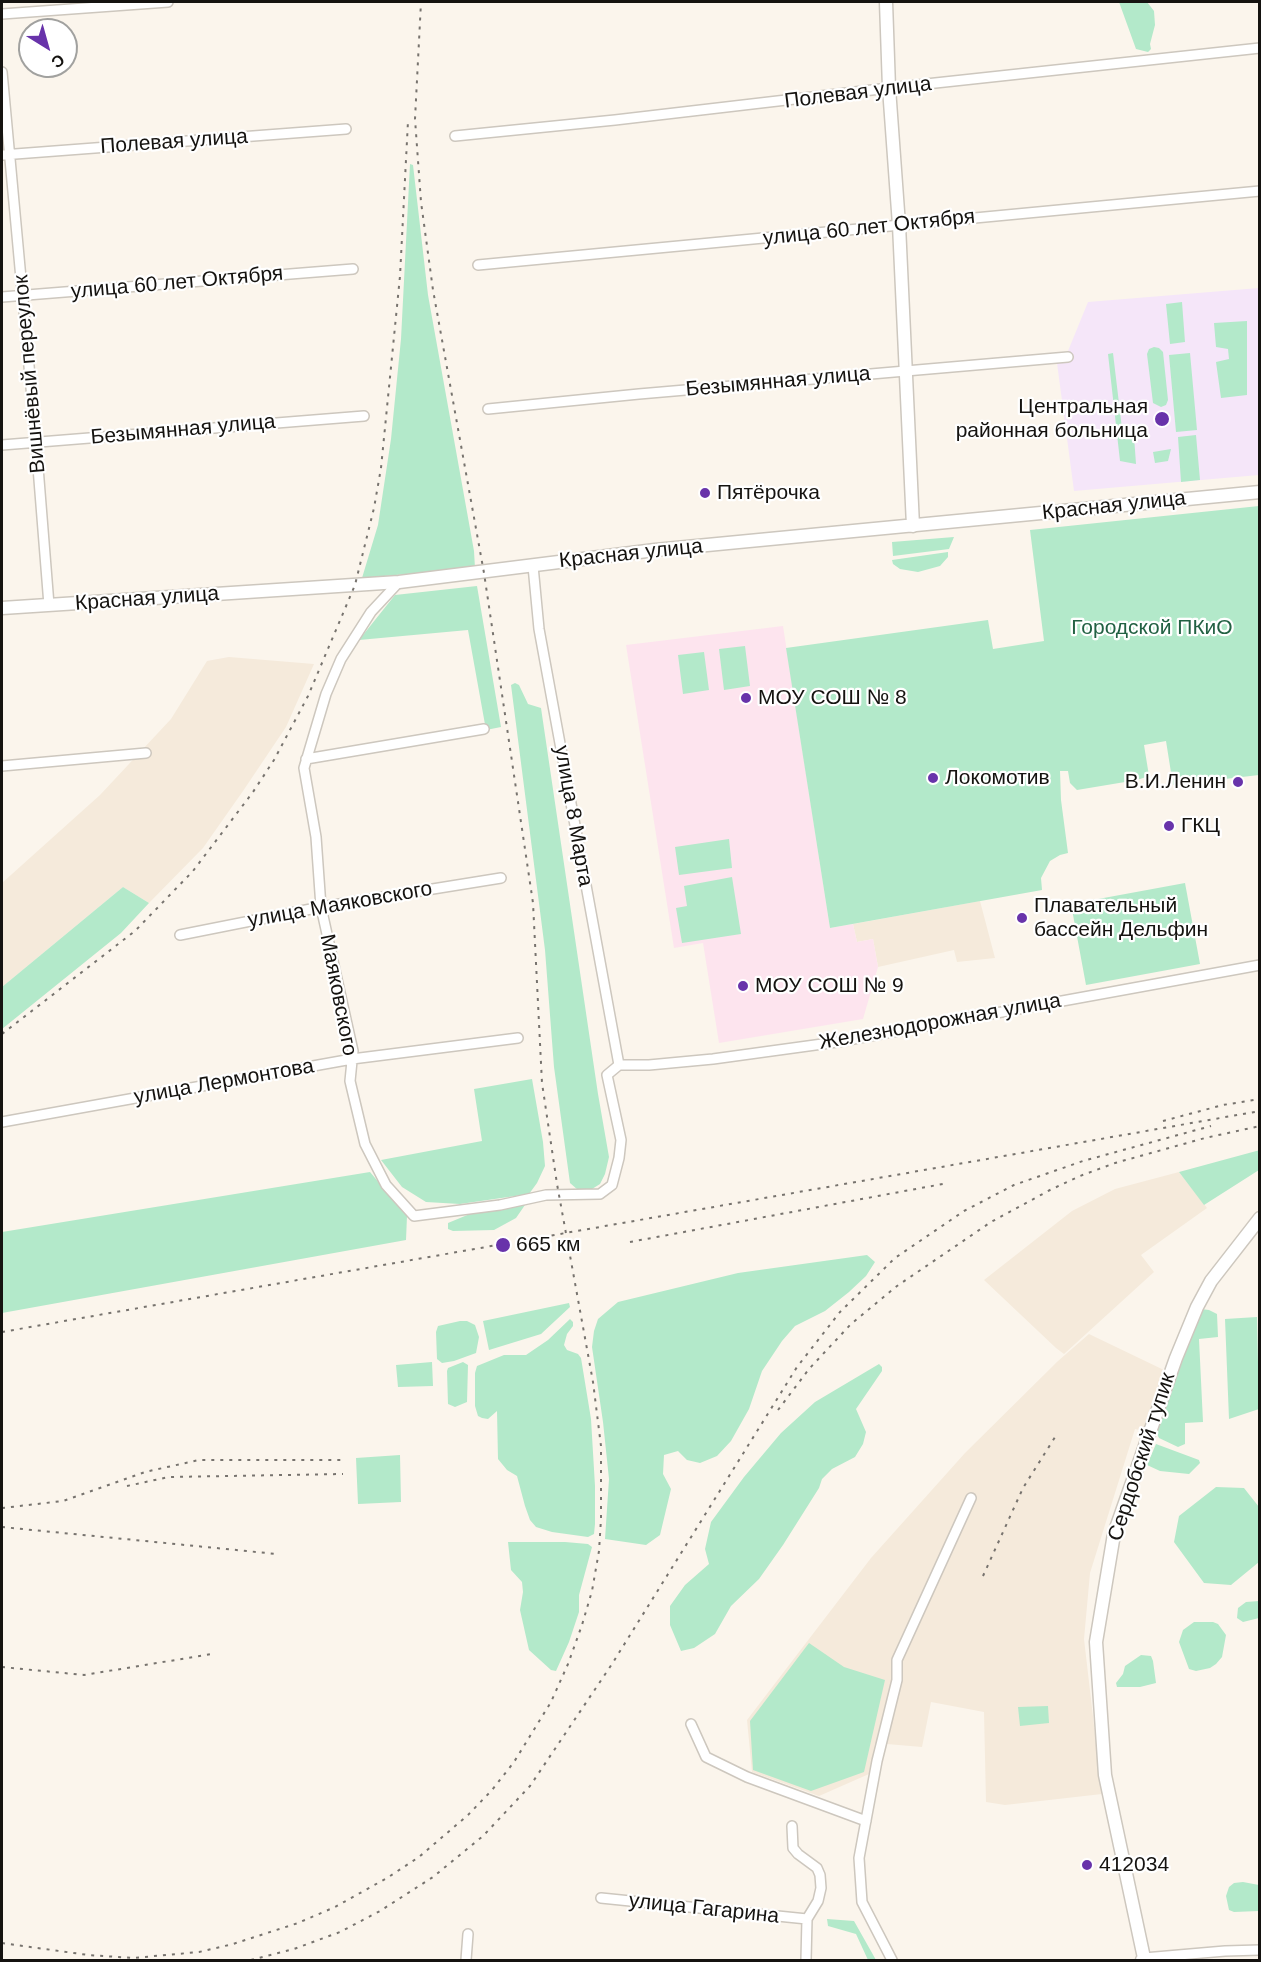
<!DOCTYPE html>
<meta charset="utf-8">
<style>
body{margin:0}
#map{position:relative;width:1261px;height:1962px;overflow:hidden;background:#fbf5ec;font-family:Arial,sans-serif}
canvas{display:block}
.frame{position:absolute;inset:0;border:3px solid #151310;pointer-events:none}
.north{position:absolute;left:18px;top:18px;width:60px;height:60px;box-sizing:border-box;background:#fff;border:2px solid #a1a19f;border-radius:50%;rotate:143deg;font-size:16px;font-weight:700;line-height:24px;text-align:center;color:#151310}
.north::after{content:'';display:block;margin:auto;width:21px;height:27px;background:#6833aa;clip-path:polygon(50% 0,100% 100%,50% 72%,0 100%)}
</style>
<div id="map">
<canvas width="1261" height="1962"></canvas>
<div class="frame"></div>
<div class="north">С</div>
</div>
<script>
const ctx = document.querySelector('canvas').getContext('2d');
ctx.lineJoin = 'round';
function fillPath(path, color) { ctx.fillStyle = color; ctx.fill(path, 'evenodd'); }
const toPath = rows => new Path2D(rows.map(r => 'M' + r).join(''));
function strokePath(path, color, width, dash) { ctx.strokeStyle = color; ctx.lineWidth = width; ctx.lineCap = dash ? 'butt' : 'round'; ctx.setLineDash(dash || []); ctx.stroke(path); }
function write(font, color, halo, rows, align = 'center') {
  ctx.font = font + ' Arial,sans-serif'; ctx.lineWidth = 4.5; ctx.setLineDash([]); ctx.textBaseline = 'middle'; ctx.strokeStyle = halo; ctx.fillStyle = color; for (const [text, x, y, turn = 0] of rows) {
    ctx.save(); ctx.translate(x, y); ctx.rotate((+turn || 0) * Math.PI / 180); ctx.textAlign = isNaN(turn) ? turn : align; if (halo) ctx.strokeText(text, 0, 0); ctx.fillText(text, 0, 0); ctx.restore();
  }
}
fillPath(toPath([
 [229,657,314,664,286,727,243,791,203,848,149,903,123,887,2,987,2,883,100,795,171,719,207,661],
 [980,901,995,958,957,962,954,950,878,967,873,939,857,942,853,924],
 [1179,1172,1207,1208,1141,1255,1154,1272,1064,1354,1056,1348,984,1280,1072,1211,1115,1189],
 [1089,1334,1166,1371,1143,1431,1135,1429,1090,1573,1084,1639,1102,1794,1005,1805,986,1802,984,1712,931,1702,922,1747,875,1743,869,1774,819,1796,752,1772,747,1720,871,1558,965,1453,1058,1361]
]), '#f5eadb');
fillPath(toPath([
 [783,626,830,928,853,924,857,942,873,939,878,967,863,1019,719,1043,703,943,674,948,626,645]
]), '#fde4ee');
fillPath(toPath([
 [1259,288,1259,475,1074,491,1057,363,1069,361,1068,351,1088,302]
]), '#f5e6f9');
fillPath(toPath([
 [1119,2,1147,2,1154,11,1155,25,1150,44,1151,49,1148,52,1136,49],
 [410,164,413,165,428,295,474,551,475,568,362,578,378,525,391,439,401,339],
 [1182,302,1185,342,1170,344,1166,304],
 [1247,321,1247,395,1221,398,1216,362,1229,359,1228,349,1216,347,1214,323],
 [1154,347,1159,348,1163,352,1168,400,1166,405,1161,407,1153,403,1147,354,1149,349],
 [1113,353,1123,437,1134,436,1136,464,1120,461,1108,354],
 [1190,353,1197,430,1176,432,1169,355],
 [1196,435,1200,480,1181,482,1178,437],
 [1171,449,1168,461,1155,463,1153,452],
 [1259,506,1259,775,1173,785,1166,741,1144,745,1149,776,1137,780,1077,790,1070,783,1068,771,1060,771,1061,800,1068,853,1060,855,1050,861,1041,878,1042,890,830,928,786,648,988,620,993,649,1044,641,1030,530],
 [954,537,949,549,893,556,892,542],
 [948,552,948,557,940,566,918,572,900,569,893,564,892,560],
 [477,586,501,727,486,730,468,630,359,640,395,595],
 [745,646,750,686,724,690,719,649],
 [704,652,709,690,683,694,678,655],
 [515,683,519,685,528,704,541,708,598,1094,609,1157,605,1174,600,1184,592,1189,578,1190,570,1183,554,1067,545,950,511,685],
 [729,839,732,868,679,875,675,847],
 [732,877,741,934,682,943,676,908,687,906,684,886],
 [1185,883,1200,964,1086,985,1071,904],
 [123,887,149,903,121,933,2,1029,2,987],
 [532,1079,543,1142,545,1166,537,1183,529,1194,460,1204,426,1202,402,1187,381,1160,482,1141,474,1089],
 [1260,1150,1259,1170,1204,1205,1179,1172],
 [370,1172,407,1216,406,1240,2,1313,2,1232],
 [525,1205,516,1218,494,1230,453,1231,448,1229,448,1223,477,1211],
 [867,1255,875,1262,866,1276,849,1292,825,1311,795,1326,782,1341,762,1371,749,1409,731,1441,717,1456,700,1463,687,1460,678,1451,664,1455,663,1474,671,1489,660,1535,646,1545,605,1539,609,1479,603,1422,592,1347,594,1331,598,1319,618,1302,738,1273],
 [569,1303,570,1307,541,1334,489,1350,483,1321],
 [1201,1309,1209,1310,1217,1314,1218,1337,1199,1339,1203,1422,1185,1423,1185,1444,1178,1447,1159,1438,1156,1432,1189,1336],
 [1257,1317,1259,1409,1229,1419,1225,1319],
 [570,1319,573,1322,573,1326,567,1334,564,1345,567,1350,578,1354,581,1358,591,1419,595,1486,595,1524,594,1534,588,1537,552,1532,536,1527,530,1520,525,1506,517,1476,507,1470,498,1459,497,1411,488,1419,482,1418,478,1416,475,1406,475,1373,477,1366,504,1355,526,1355,548,1340],
 [460,1321,467,1321,475,1325,479,1337,476,1353,454,1361,442,1363,437,1359,436,1332,438,1326],
 [432,1362,433,1386,398,1387,396,1365],
 [463,1362,468,1365,467,1402,455,1407,448,1404,447,1371,448,1368],
 [879,1364,882,1367,882,1371,856,1409,866,1432,863,1444,855,1457,832,1469,822,1479,819,1488,783,1545,759,1579,731,1606,715,1634,694,1648,681,1651,670,1625,670,1606,685,1585,709,1564,705,1549,711,1522,744,1477,781,1433,815,1402],
 [1156,1444,1199,1460,1200,1463,1189,1474,1160,1471,1147,1465],
 [400,1455,401,1502,358,1504,356,1458],
 [1216,1487,1244,1488,1259,1507,1259,1562,1231,1585,1204,1583,1174,1542,1179,1516],
 [508,1542,565,1542,588,1544,592,1547,579,1595,579,1612,569,1642,556,1671,551,1670,529,1650,520,1610,523,1592,522,1582,511,1570],
 [1259,1601,1259,1618,1243,1622,1237,1618,1238,1608,1246,1602],
 [1194,1622,1213,1622,1218,1624,1226,1635,1222,1657,1216,1664,1210,1668,1196,1671,1189,1669,1179,1642,1183,1630],
 [809,1643,844,1667,885,1680,864,1772,811,1791,753,1770,750,1721],
 [1141,1655,1151,1656,1153,1661,1156,1683,1140,1687,1117,1687,1116,1683,1123,1674,1125,1666],
 [1048,1706,1049,1723,1020,1726,1018,1707],
 [1243,1882,1259,1885,1259,1911,1234,1912,1229,1910,1226,1896,1229,1887,1234,1883],
 [827,1919,854,1921,876,1960,868,1960,856,1934,828,1926]
]), '#b3e9ca');
const minor = toPath([
 [2,14,168,2],
 [2,72,36,442,49,605],
 [455,136,615,120,889,88,1260,48],
 [2,155,346,129],
 [478,265,1260,191],
 [2,297,353,269],
 [488,409,639,394,1068,357],
 [2,445,364,416],
 [533,566,539,629,619,1065],
 [399,582,371,612,341,659,326,694,304,768,316,837,321,907,353,1051,350,1081,365,1144,386,1185,414,1216,500,1205,546,1195,600,1194,612,1185,619,1158,621,1140,607,1075,619,1065],
 [306,759,484,729],
 [2,766,146,753],
 [180,935,321,907,501,878],
 [619,1065,649,1065,713,1059,837,1042,1260,965],
 [2,1122,352,1059,518,1038],
 [691,1724,706,1757,747,1777,866,1821],
 [792,1826,793,1848,798,1854,817,1868,820,1875,821,1888,818,1901,807,1919,806,1960],
 [601,1898,807,1919],
 [1144,1958,1225,1951,1260,1950],
 [466,1960,468,1934],
 [892,1960,862,1902,859,1858,877,1761,897,1680,897,1660,971,1498]
]);
const tertiary = toPath([
 [886,2,889,88,899,225,913,526],
 [2,608,399,582,655,550,1260,492],
 [1142,1960,1144,1958,1105,1775,1096,1642,1114,1534,1176,1358,1197,1307,1211,1281,1260,1218]
]);
strokePath(minor, '#cdc7be', 12);
strokePath(tertiary, '#cdc7be', 15);
strokePath(minor, '#fff', 9);
strokePath(tertiary, '#fff', 12);
strokePath(toPath([
 [2,1034,135,931,193,871,253,792,274,760,308,696,355,585,374,508,381,468,400,276,408,121],
 [1163,1121,1223,1105,1260,1099],
 [630,1242,948,1183],
 [2,1332,1260,1111],
 [778,1410,809,1369,851,1324,897,1286,991,1222,1050,1190,1080,1176,1115,1163,1205,1138,1260,1126],
 [127,1486,169,1477,343,1474],
 [2,1508,63,1501,145,1472,199,1460,343,1460],
 [2,1527,277,1554],
 [983,1576,1023,1488,1057,1434],
 [2,1667,84,1675,212,1654],
 [2,1943,88,1955,133,1958,199,1952,233,1944,298,1923,335,1907,387,1878,419,1857,468,1815,492,1790,514,1762,551,1702,568,1664,582,1625,592,1591,599,1551,601,1519,601,1446,593,1382,557,1184,542,1083,533,903,484,573,433,290,421,202,415,119,421,2],
 [2,1960,5,1960],
 [251,1960,294,1949,340,1932,380,1911,433,1877,483,1836,530,1786,612,1664,797,1367,840,1312,895,1258,964,1211,1014,1185,1083,1161,1211,1126]
]), '#77736e', 2, [3, 6]);
for (const [x, y, r, color] of [
 [1162,419,8,"#6833aa"],
 [705,493,6,"#6833aa"],
 [746,698,6,"#6833aa"],
 [933,778,6,"#6833aa"],
 [1238,782,6,"#6833aa"],
 [1169,826,6,"#6833aa"],
 [1022,918,6,"#6833aa"],
 [743,986,6,"#6833aa"],
 [503,1245,8,"#6833aa"],
 [1087,1865,6,"#6833aa"]
]) { const dot = new Path2D(); dot.arc(x, y, r, 0, 2 * Math.PI); ctx.fillStyle = color; ctx.fill(dot); strokePath(dot, '#fff', 2); }
write('21px', '#151310', '#fff', [
 ["Полевая улица",858,93,-7],
 ["Полевая улица",174,142,-4],
 ["улица 60 лет Октября",869,228,-6],
 ["улица 60 лет Октября",177,283,-5],
 ["Вишнёвый переулок",30,374,-95],
 ["Безымянная улица",778,382,-5],
 ["Безымянная улица",183,430,-5],
 ["Красная улица",1114,506,-6],
 ["Красная улица",631,554,-6],
 ["Красная улица",147,599,-4],
 ["улица 8 Марта",573,816,80],
 ["улица Маяковского",340,905,-10],
 ["Маяковского",338,995,79],
 ["Железнодорожная улица",940,1022,-10],
 ["улица Лермонтова",224,1082,-10],
 ["Сердобский тупик",1142,1457,-72],
 ["улица Гагарина",704,1909,6]
]);
write('21px', '#151310', '#fff', [
 ["Центральная",1148,407,"right"],
 ["районная больница",1148,431,"right"],
 ["Пятёрочка",717,493],
 ["МОУ СОШ № 8",758,698],
 ["Локомотив",945,778],
 ["В.И.Ленин",1226,782,"right"],
 ["ГКЦ",1181,826],
 ["Плавательный",1034,906],
 ["бассейн Дельфин",1034,930],
 ["МОУ СОШ № 9",755,986],
 ["665 км",516,1245],
 ["412034",1099,1865]
], 'left');
write('21px', '#226143', '#fff', [
 ["Городской ПКиО",1152,628]
]);
</script>
